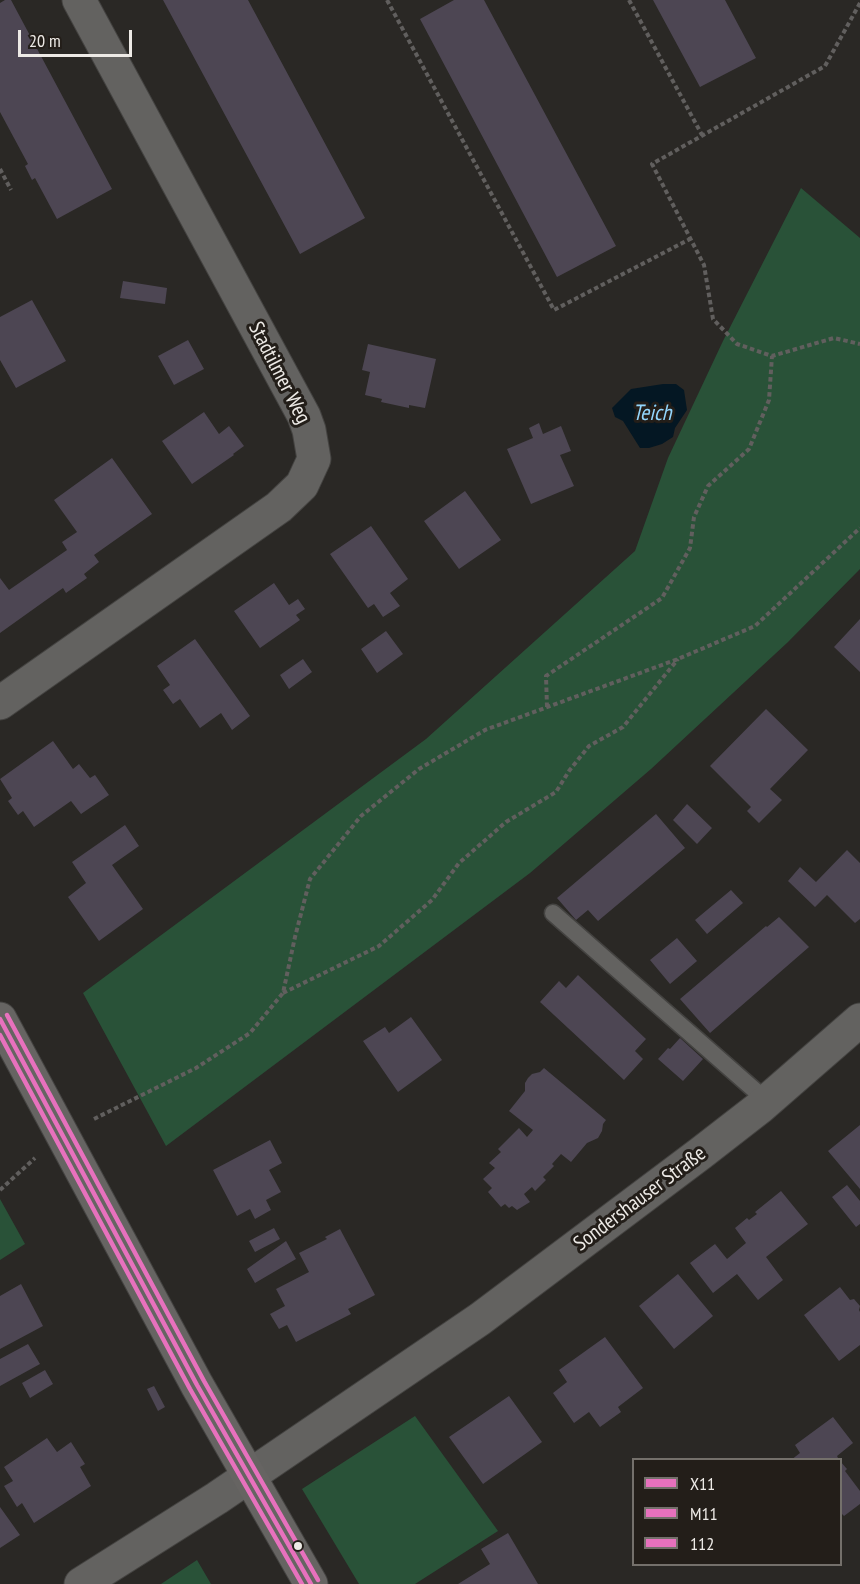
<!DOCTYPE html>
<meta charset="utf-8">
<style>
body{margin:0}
#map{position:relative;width:860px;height:1584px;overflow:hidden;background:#2a2825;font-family:"PT Sans Narrow",sans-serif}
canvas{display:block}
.legend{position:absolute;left:632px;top:1458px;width:210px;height:108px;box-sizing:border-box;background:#231e19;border:2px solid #74706b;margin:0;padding:8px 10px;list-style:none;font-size:18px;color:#edeae6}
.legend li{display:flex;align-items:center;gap:12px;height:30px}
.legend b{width:30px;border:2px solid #74706b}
.scale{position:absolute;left:18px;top:30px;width:114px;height:27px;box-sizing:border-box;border:3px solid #edeae6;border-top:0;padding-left:8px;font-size:18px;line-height:21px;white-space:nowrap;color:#edeae6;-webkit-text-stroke:4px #231e19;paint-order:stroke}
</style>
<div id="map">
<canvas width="860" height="1584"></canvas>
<ul class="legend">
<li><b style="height:8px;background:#e771bd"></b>X11</li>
<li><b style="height:8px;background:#e771bd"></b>M11</li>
<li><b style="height:8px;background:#e771bd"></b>112</li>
</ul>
<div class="scale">20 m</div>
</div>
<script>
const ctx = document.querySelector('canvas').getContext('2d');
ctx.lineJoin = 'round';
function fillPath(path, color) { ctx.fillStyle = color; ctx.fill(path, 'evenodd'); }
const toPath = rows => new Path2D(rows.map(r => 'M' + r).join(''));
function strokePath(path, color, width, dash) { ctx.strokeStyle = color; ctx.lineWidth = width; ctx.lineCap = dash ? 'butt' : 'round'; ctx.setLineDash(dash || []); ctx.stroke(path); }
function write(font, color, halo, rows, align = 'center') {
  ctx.font = font + ' "PT Sans Narrow",sans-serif'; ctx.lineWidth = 6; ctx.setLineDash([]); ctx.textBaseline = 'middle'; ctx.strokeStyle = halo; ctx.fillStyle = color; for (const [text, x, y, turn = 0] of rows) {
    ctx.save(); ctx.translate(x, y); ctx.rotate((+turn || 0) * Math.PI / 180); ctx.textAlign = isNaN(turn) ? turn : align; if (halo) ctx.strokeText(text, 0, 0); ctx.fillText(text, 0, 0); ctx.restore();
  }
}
fillPath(toPath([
 [801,188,860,238,860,569,788,642,651,769,530,873,166,1146,83,993,426,739,635,551,668,458,723,341],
 [0,1199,25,1244,0,1260],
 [415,1416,498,1531,415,1584,359,1584,302,1489],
 [197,1560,211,1584,161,1584]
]), '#295238');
fillPath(toPath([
 [663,384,676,384,684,390,687,410,675,428,673,437,662,444,649,448,640,448,623,421,615,417,612,408,631,389]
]), '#041723');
fillPath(toPath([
 [5,0,11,0,112,189,57,219,35,178,32,180,25,166,28,164,0,112,0,3],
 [163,0,248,0,365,218,300,254],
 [454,0,484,0,616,246,557,277,420,19],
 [653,0,725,0,756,58,700,87],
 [123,281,167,288,165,304,120,298],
 [32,300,66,361,16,388,0,360,0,317],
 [188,340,204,369,174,385,158,356],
 [368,344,436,359,425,408,409,405,409,408,381,402,382,399,365,395,370,372,362,370],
 [204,412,219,434,229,426,244,446,233,454,234,455,192,484,162,441],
 [539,423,543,434,561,426,571,451,560,455,574,486,531,504,507,449,533,438,529,428],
 [112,458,152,514,94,555,99,562,84,574,87,578,66,593,63,588,0,633,0,578,9,590,67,550,62,542,77,532,54,500],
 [465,491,501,540,459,569,424,521],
 [371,526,408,579,390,593,400,606,383,617,374,604,368,608,330,554],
 [274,583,289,605,298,599,305,609,296,615,300,620,260,648,234,611],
 [860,619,860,672,834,647],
 [386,631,403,654,377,673,361,649],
 [195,639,250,716,232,730,221,713,200,728,180,699,173,704,163,690,170,685,157,666],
 [303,659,312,672,289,689,280,675],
 [766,709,808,750,770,789,782,800,759,823,747,811,751,807,710,766],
 [53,741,73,769,79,764,90,778,95,775,109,795,81,814,71,801,34,827,23,811,18,815,8,801,12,798,0,779],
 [687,804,712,828,697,844,673,820],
 [656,814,685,848,598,921,588,910,576,920,557,898],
 [125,825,139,846,112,865,143,909,99,941,68,897,86,883,72,862],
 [847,850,860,863,860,919,855,923,827,895,815,907,788,881,800,867,816,882],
 [731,890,743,903,707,934,695,920],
 [779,917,809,947,710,1033,680,999,766,926,767,927],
 [677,938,697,961,670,984,650,960],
 [578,975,646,1039,635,1051,643,1059,624,1080,540,1002,559,981,566,988],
 [411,1017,442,1060,398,1092,363,1041,385,1027,389,1033],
 [680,1038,703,1059,683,1081,658,1059,668,1048,670,1049],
 [544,1068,606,1120,603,1124,602,1131,598,1138,587,1143,571,1162,561,1154,552,1164,554,1166,543,1177,546,1180,535,1191,532,1187,524,1194,530,1202,517,1210,512,1206,509,1208,505,1204,501,1207,488,1192,492,1188,483,1179,495,1168,489,1163,501,1152,498,1149,519,1128,527,1137,533,1130,509,1111,525,1091,525,1083,528,1078,532,1074,540,1072],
 [860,1125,860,1189,828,1151],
 [270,1140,282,1163,269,1170,281,1192,266,1200,271,1210,255,1219,250,1209,237,1216,213,1170],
 [847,1185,860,1201,860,1224,856,1227,832,1197],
 [781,1191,808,1224,766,1257,783,1280,758,1300,737,1274,713,1293,690,1263,715,1244,727,1259,746,1243,735,1228,747,1218,749,1220,757,1214,755,1212],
 [274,1228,280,1239,255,1252,249,1241],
 [340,1229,375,1295,348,1309,351,1314,296,1342,287,1325,279,1329,270,1314,285,1306,276,1289,309,1272,299,1253,327,1239,325,1237],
 [286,1241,296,1259,255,1283,247,1269],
 [678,1274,713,1316,674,1349,639,1306],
 [21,1284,43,1326,0,1349,0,1296],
 [840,1287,850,1300,854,1299,860,1306,859,1310,860,1312,860,1345,839,1361,804,1315],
 [605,1337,643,1388,618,1407,621,1412,600,1427,589,1412,574,1423,553,1393,567,1382,559,1370],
 [28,1344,40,1364,0,1386,0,1359],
 [45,1370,53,1384,30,1398,22,1383],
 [154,1386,165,1407,158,1411,147,1389],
 [509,1396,542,1442,483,1484,449,1437],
 [833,1417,853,1443,837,1456,839,1460,791,1460,800,1453,795,1445],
 [47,1438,57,1452,71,1442,85,1464,80,1467,91,1486,34,1523,22,1503,17,1507,4,1486,13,1481,4,1467],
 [840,1461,847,1469,845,1471,860,1491,860,1504,844,1516,840,1512],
 [0,1507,20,1535,0,1548],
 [508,1533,538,1584,458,1584,490,1564,481,1549]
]), '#4d4653');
const lane = toPath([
 [553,913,767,1101]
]);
const street = toPath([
 [0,703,279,507,302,485,314,459,309,430,304,416,79,0],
 [81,1584,217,1498,480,1319,701,1153,759,1108,860,1020]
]);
const secondary = toPath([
 [0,1019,197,1385,311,1584]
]);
strokePath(lane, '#444341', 19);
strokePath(street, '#444341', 35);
strokePath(secondary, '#444341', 35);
strokePath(toPath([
 [387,0,554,310,690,239],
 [629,0,702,135],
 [860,3,825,66,652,164,704,265,713,319,737,344,772,356,834,338,860,344],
 [0,169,11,190],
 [547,707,546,676,662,598,690,548,694,517,708,486,749,449,769,400,772,356],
 [283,993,379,946,432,900,459,863,506,822,556,792,569,771,589,746,623,727,678,659],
 [94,1119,196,1068,250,1033,283,993,295,937,310,879,361,816,419,769,485,730,678,659,755,626,860,528],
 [0,1190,35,1158]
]), '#615f5e', 4, [4.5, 3]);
strokePath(lane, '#636260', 16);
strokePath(street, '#636260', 33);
strokePath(secondary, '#666462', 33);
strokePath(toPath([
 [0,1019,197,1385,311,1584]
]), '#e771bd', 4.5);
strokePath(toPath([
 [0,1035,190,1389,302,1584]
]), '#e771bd', 4.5);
strokePath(toPath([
 [7,1015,204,1381,318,1580]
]), '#e771bd', 4.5);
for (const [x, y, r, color] of [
 [298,1546,5,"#edeae6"]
]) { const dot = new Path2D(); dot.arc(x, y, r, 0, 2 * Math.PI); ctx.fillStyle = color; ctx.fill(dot); strokePath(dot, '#231e19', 2); }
write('21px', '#edeae6', '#231e19', [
 ["Stadtilmer Weg",279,373,63],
 ["Sondershauser Straße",640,1199,-37]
]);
write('italic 22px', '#93d6fc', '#231e19', [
 ["Teich",652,414]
]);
</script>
